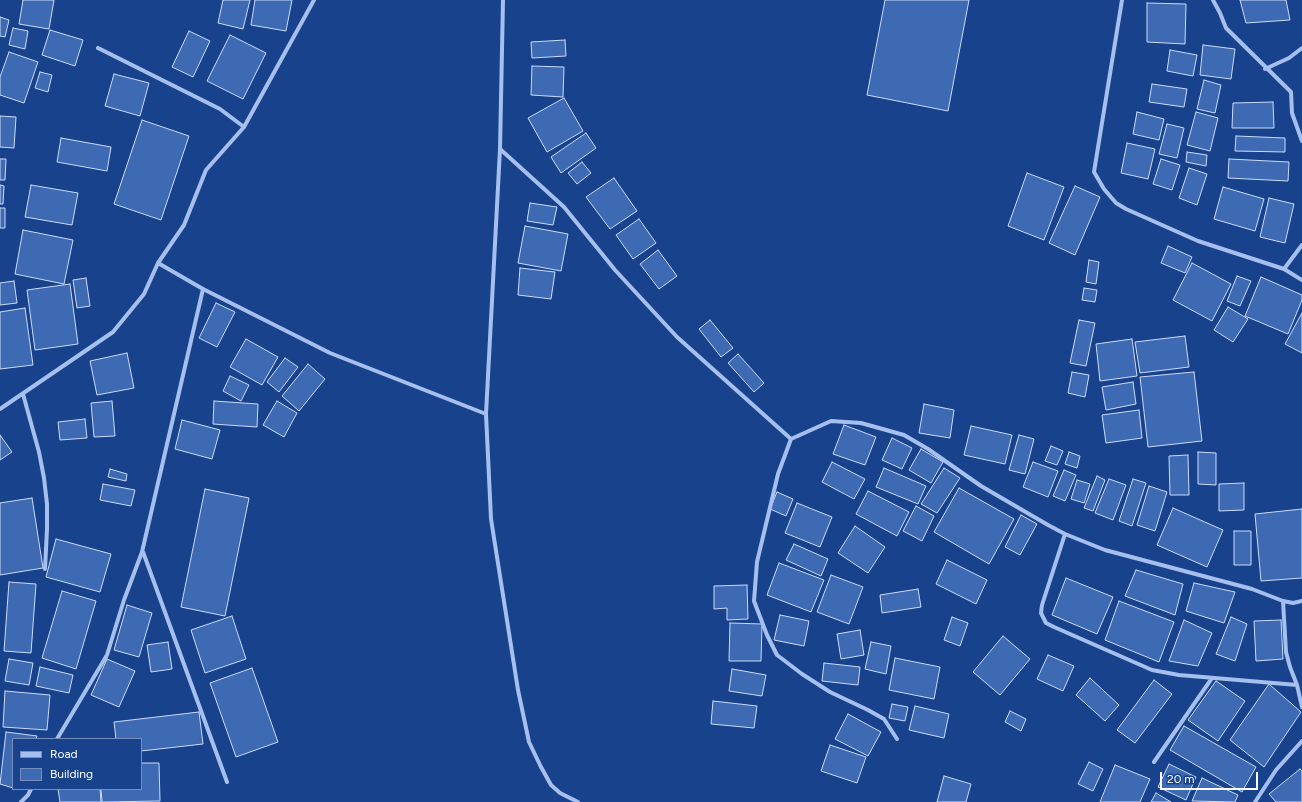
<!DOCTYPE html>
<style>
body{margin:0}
#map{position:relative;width:1302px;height:802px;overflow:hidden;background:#19428d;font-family:Figtree,sans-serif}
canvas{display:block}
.legend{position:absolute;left:12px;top:738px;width:130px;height:52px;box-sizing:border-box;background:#19428d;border:1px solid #758ebb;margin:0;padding:5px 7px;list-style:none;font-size:12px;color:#fff}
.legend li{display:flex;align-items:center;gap:8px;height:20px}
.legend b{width:20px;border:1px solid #758ebb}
.scale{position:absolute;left:1160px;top:772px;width:98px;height:18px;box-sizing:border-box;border:2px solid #fff;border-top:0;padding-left:5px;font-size:12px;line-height:14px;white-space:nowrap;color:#fff;-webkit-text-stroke:3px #19428d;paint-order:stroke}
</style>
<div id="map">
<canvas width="1302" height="802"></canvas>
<ul class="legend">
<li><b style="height:5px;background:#a5c0ee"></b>Road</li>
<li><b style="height:11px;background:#3e69b3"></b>Building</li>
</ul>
<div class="scale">20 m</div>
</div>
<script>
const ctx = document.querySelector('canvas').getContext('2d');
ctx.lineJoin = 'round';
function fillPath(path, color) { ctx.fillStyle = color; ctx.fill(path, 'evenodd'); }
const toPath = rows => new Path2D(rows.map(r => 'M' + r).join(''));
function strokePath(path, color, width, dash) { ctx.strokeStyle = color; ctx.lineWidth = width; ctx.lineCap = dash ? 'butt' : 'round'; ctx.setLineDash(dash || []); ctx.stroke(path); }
const building = toPath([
 [23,0,54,0,49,29,19,24,23,0],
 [223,0,250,0,243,29,218,23,223,0],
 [255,0,292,0,286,31,251,25,255,0],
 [885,0,969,0,948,111,867,95,885,0],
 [1240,0,1286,0,1290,20,1246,23,1240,0],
 [1147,3,1186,4,1185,44,1147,42,1147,3],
 [0,17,9,20,5,37,0,36,0,17],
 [13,28,28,31,25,49,9,45,13,28],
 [50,30,83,40,75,66,42,55,50,30],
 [189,31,210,41,193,77,172,67,189,31],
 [230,35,266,53,243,99,207,81,230,35],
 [565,40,566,56,532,58,531,42,565,40],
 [1203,45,1235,49,1231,79,1200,75,1203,45],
 [1170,50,1197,55,1193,76,1167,71,1170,50],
 [9,52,38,62,24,103,0,95,0,77,9,52],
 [532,66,564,67,563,97,531,95,532,66],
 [40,72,52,75,48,92,35,88,40,72],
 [114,74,149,83,140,116,105,106,114,74],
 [1204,80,1221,85,1215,113,1197,109,1204,80],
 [1152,84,1187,89,1184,107,1149,102,1152,84],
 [564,98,583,131,547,152,528,118,564,98],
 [1273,102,1274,128,1232,128,1233,103,1273,102],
 [1137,112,1164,119,1159,140,1133,134,1137,112],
 [1196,112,1218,118,1210,151,1187,145,1196,112],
 [0,116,16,117,14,148,0,147,0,116],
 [142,120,189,136,161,220,114,204,142,120],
 [1167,124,1184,128,1177,158,1159,154,1167,124],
 [586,133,596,148,561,173,551,157,586,133],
 [1236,136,1285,138,1285,152,1235,151,1236,136],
 [61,138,111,147,107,171,57,162,61,138],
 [1127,143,1155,149,1148,179,1121,173,1127,143],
 [1187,152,1207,155,1206,166,1186,162,1187,152],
 [0,159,6,159,5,180,0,180,0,159],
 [1161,159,1180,165,1172,190,1153,184,1161,159],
 [1229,159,1289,162,1288,181,1228,178,1229,159],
 [582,162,591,173,577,184,568,173,582,162],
 [1189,168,1207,174,1197,205,1179,198,1189,168],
 [1027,173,1064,187,1044,240,1008,226,1027,173],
 [614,178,637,211,610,229,586,197,614,178],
 [0,185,4,186,3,204,0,204,0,185],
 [31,185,78,193,72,225,25,217,31,185],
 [1075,186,1100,197,1075,255,1049,243,1075,186],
 [1223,187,1264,199,1255,231,1214,219,1223,187],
 [1269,198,1294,204,1285,243,1260,237,1269,198],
 [530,203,557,207,553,225,527,221,530,203],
 [0,208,5,208,5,228,0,228,0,208],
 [639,219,656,243,633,259,616,235,639,219],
 [525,226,568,234,561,271,518,263,525,226],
 [23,230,73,240,64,284,15,274,23,230],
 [1168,246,1192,257,1185,273,1161,263,1168,246],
 [658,250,677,276,659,289,640,264,658,250],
 [1089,260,1099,262,1096,284,1086,282,1089,260],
 [1192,263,1231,284,1212,321,1173,300,1192,263],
 [520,268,555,272,551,299,518,295,520,268],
 [1237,276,1251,281,1240,306,1227,301,1237,276],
 [1261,277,1302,295,1302,300,1288,334,1245,316,1261,277],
 [86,278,90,306,77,308,73,280,86,278],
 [14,281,17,303,0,305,0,283,14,281],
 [70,284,78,344,35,350,27,290,70,284],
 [1084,288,1097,290,1095,302,1082,300,1084,288],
 [216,303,235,312,217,347,199,338,216,303],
 [1228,307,1248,319,1233,342,1214,330,1228,307],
 [25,308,33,365,0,369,0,312,25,308],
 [1302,313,1302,353,1285,344,1302,313],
 [710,320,733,348,721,357,699,329,710,320],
 [1079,320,1095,323,1086,366,1070,363,1079,320],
 [1185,336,1189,367,1140,373,1135,342,1185,336],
 [246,339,278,357,262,385,230,367,246,339],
 [1132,339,1137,376,1100,381,1096,344,1132,339],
 [127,353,134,388,97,395,90,361,127,353],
 [738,354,764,383,754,392,728,363,738,354],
 [285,358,298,367,279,392,267,382,285,358],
 [308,364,325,379,299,411,282,396,308,364],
 [1072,372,1089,375,1085,397,1068,393,1072,372],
 [1194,372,1202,441,1148,447,1140,377,1194,372],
 [230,376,249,385,241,401,223,391,230,376],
 [1133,382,1136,404,1106,410,1102,387,1133,382],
 [112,401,115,436,94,437,91,403,112,401],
 [214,401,258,404,257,427,213,424,214,401],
 [277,401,297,413,284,437,263,425,277,401],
 [924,404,954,410,950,438,919,433,924,404],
 [1139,410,1142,438,1106,443,1102,415,1139,410],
 [85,419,87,438,60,440,58,422,85,419],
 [182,420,220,430,212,459,175,449,182,420],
 [844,425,876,437,865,465,833,454,844,425],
 [971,426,1012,435,1005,464,964,455,971,426],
 [0,435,12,452,0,460,0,435],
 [1019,435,1034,439,1025,474,1009,470,1019,435],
 [892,438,912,448,902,469,882,460,892,438],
 [1051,446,1063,451,1057,465,1045,461,1051,446],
 [921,449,943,462,931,483,909,470,921,449],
 [1069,452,1080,456,1077,468,1065,464,1069,452],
 [1198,452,1216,453,1216,485,1198,484,1198,452],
 [1188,455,1189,495,1170,495,1169,456,1188,455],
 [832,462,865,479,854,499,822,482,832,462],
 [1033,462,1058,471,1048,497,1023,487,1033,462],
 [884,468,926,486,918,504,876,487,884,468],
 [944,468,960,478,937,513,921,504,944,468],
 [110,469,127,474,126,481,108,477,110,469],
 [1064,470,1076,475,1065,501,1053,496,1064,470],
 [1097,476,1105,480,1093,511,1084,508,1097,476],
 [1109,479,1126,485,1113,520,1095,513,1109,479],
 [1133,479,1146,483,1132,526,1119,521,1133,479],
 [1077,480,1090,484,1084,503,1071,499,1077,480],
 [1244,483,1244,510,1219,511,1219,484,1244,483],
 [103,484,135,490,131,506,100,500,103,484],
 [1149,486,1167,492,1155,531,1137,525,1149,486],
 [959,488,1014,519,989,564,934,532,959,488],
 [205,489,249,498,225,616,181,607,205,489],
 [868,491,909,512,897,536,856,514,868,491],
 [777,492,793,499,786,516,770,509,777,492],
 [32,498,43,568,0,575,0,503,32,498],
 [797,503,832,517,820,547,785,533,797,503],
 [916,506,934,516,922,541,903,531,916,506],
 [1173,508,1223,530,1207,567,1157,545,1173,508],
 [1302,509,1302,578,1261,581,1255,514,1302,509],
 [1021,515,1037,524,1020,555,1005,547,1021,515],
 [855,526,885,547,868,573,838,553,855,526],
 [1234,531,1251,531,1251,565,1234,565,1234,531],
 [56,539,111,554,100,592,46,577,56,539],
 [794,544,828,559,821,576,786,560,794,544],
 [947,560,987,580,976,604,936,584,947,560],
 [779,563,824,580,811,612,767,595,779,563],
 [1136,570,1183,584,1175,615,1125,596,1136,570],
 [831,575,863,587,849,624,817,612,831,575],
 [1066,578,1113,597,1097,634,1052,615,1066,578],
 [9,582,36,584,31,653,4,651,9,582],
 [1194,583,1235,592,1224,623,1186,611,1194,583],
 [747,585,748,619,727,620,727,608,714,609,714,586,747,585],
 [918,589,921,607,882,613,880,595,918,589],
 [62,591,96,601,76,669,42,658,62,591],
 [1119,601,1174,622,1159,662,1105,640,1119,601],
 [127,605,152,613,139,657,114,650,127,605],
 [780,615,809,621,804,646,774,640,780,615],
 [232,616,246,659,205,673,191,630,232,616],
 [952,617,968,623,960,646,944,640,952,617],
 [1231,617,1247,624,1235,661,1216,654,1231,617],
 [1184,620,1212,633,1198,666,1169,661,1184,620],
 [1281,620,1283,659,1256,661,1254,621,1281,620],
 [730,623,762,624,761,661,729,661,730,623],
 [860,630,864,655,841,659,837,634,860,630],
 [1003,636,1030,659,1000,695,973,672,1003,636],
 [168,642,172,669,151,672,147,645,168,642],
 [871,642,891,646,886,674,865,669,871,642],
 [1048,655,1074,666,1063,691,1037,679,1048,655],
 [895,658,940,667,934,699,889,690,895,658],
 [9,659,33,663,29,685,5,681,9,659],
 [107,659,135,671,119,707,91,695,107,659],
 [824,663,860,667,858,685,822,681,824,663],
 [40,667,73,675,69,693,36,686,40,667],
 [252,668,278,742,236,757,210,683,252,668],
 [732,669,766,675,762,696,729,691,732,669],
 [1090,678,1119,705,1105,721,1076,695,1090,678],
 [1154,680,1172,694,1135,743,1117,730,1154,680],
 [1216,681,1245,701,1218,741,1188,720,1216,681],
 [1269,684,1301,712,1264,767,1230,740,1269,684],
 [5,691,50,695,47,730,3,727,5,691],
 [713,701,757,706,754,728,711,724,713,701],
 [892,704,908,707,905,721,889,718,892,704],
 [915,706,949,714,944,738,909,730,915,706],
 [1010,711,1026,719,1021,731,1005,722,1010,711],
 [199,712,203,744,141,751,141,739,116,739,114,722,199,712],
 [848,714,881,732,868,756,835,739,848,714],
 [1184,726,1256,767,1242,792,1170,750,1184,726],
 [6,732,37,736,36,739,13,739,13,788,0,784,6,732],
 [830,745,866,757,857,783,821,771,830,745],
 [1089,762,1103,769,1093,791,1078,784,1089,762],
 [141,763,159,763,160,801,102,802,101,789,141,789,141,763],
 [1169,764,1196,777,1186,800,1158,787,1169,764],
 [1115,765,1150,779,1140,802,1100,802,1115,765],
 [1300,769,1302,771,1302,802,1276,802,1269,794,1300,769],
 [944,776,971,784,966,802,937,802,944,776],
 [1202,778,1238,795,1235,802,1192,801,1202,778],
 [58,789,100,789,101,802,60,802,58,789],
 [1156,793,1171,802,1151,802,1156,793]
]);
fillPath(building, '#3e69b3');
strokePath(building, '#cbdcfa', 1);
strokePath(toPath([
 [503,0,500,149,486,414,491,519,518,690,529,742,541,767,551,785,560,793,578,802],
 [1122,0,1094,172,1104,189,1116,203,1126,209,1198,241,1284,269,1302,280],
 [1213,0,1220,13,1226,28,1291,92,1292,113,1302,141],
 [98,48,220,109,244,127],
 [1265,69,1289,58,1302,48],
 [500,149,564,207,615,270,677,337,791,439],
 [158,263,203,289,330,353,486,414],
 [1284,269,1302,245],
 [23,394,39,452,44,478,47,504,47,529,45,569],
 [0,409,113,332,144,294,158,263,184,225,206,170,244,127,314,0],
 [1065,534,1042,605,1041,613,1046,623,1054,627,1152,670,1179,675,1297,685],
 [143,552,227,782],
 [1283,601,1286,652,1290,667,1297,685,1302,707],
 [57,739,107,655,124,600,142,552,203,289],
 [897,739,884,719,868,710,830,692,802,674,777,655,767,635,754,601,757,562,778,474,791,439,831,421,861,423,904,435,928,449,981,486,1048,525,1065,534,1105,550,1252,589,1283,601,1293,603,1302,601],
 [1154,762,1212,678],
 [21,802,28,795,31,789],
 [1255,802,1276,770,1302,741]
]), '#a5c0ee', 4);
</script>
